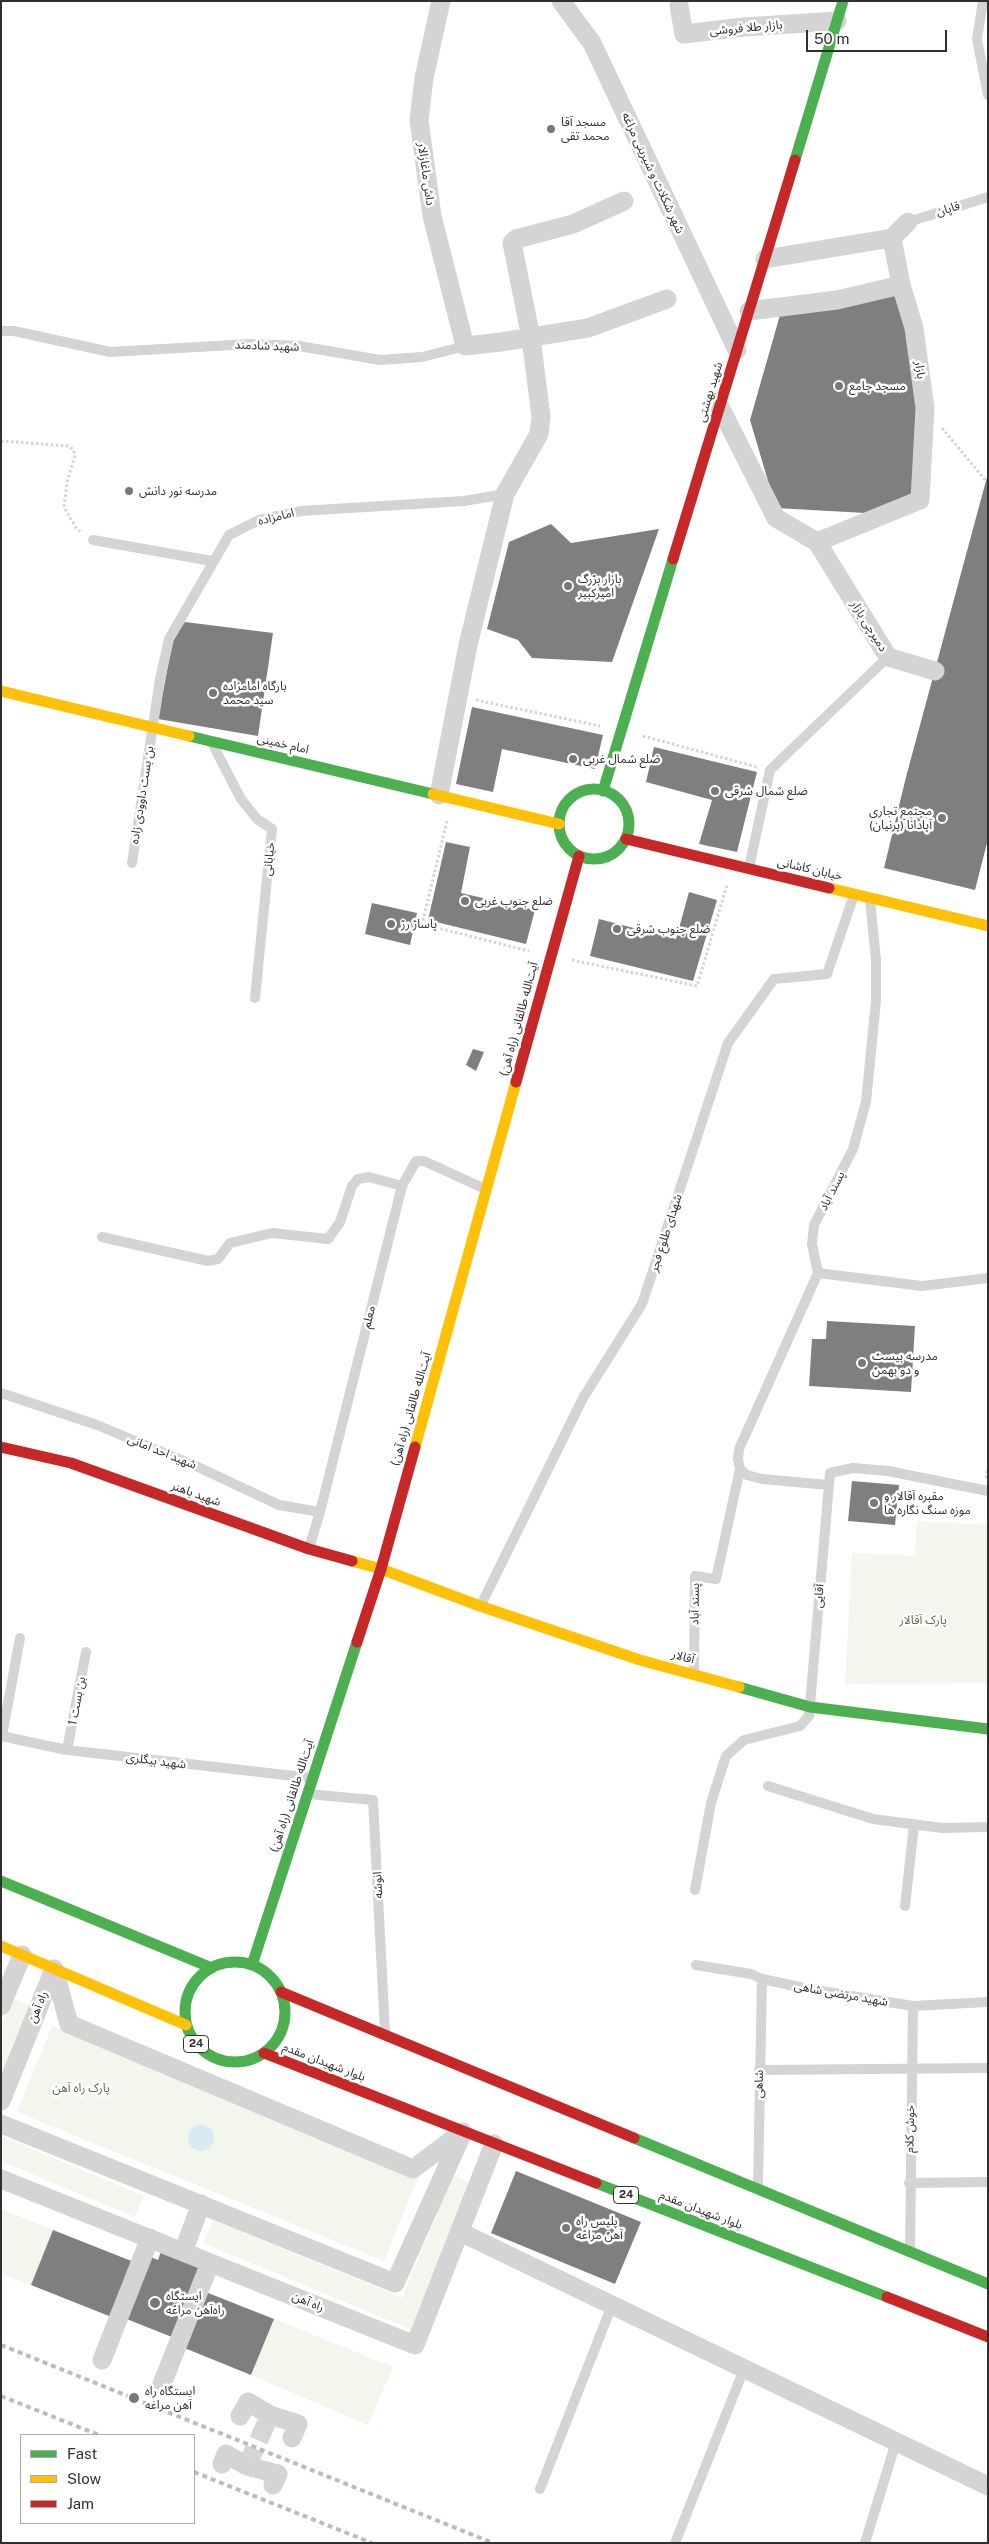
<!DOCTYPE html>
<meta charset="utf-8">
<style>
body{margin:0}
#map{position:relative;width:989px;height:2544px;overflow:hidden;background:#fff;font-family:"Public Sans",sans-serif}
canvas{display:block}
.frame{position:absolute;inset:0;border:2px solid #303030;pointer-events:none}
.legend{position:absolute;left:20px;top:2434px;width:175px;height:90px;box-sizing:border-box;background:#fff;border:1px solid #acacac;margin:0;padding:6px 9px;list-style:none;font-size:15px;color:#303030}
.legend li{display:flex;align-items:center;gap:10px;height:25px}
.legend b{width:25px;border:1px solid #acacac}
.scale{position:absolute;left:806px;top:30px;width:141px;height:22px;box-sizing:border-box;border:2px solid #303030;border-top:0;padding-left:6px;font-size:15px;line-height:18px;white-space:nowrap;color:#303030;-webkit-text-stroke:4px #fff;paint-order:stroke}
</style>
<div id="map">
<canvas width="989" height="2544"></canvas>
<div class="frame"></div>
<ul class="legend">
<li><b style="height:6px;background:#4caf50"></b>Fast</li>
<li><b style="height:6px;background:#ffc107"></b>Slow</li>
<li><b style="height:6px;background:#c62828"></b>Jam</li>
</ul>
<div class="scale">50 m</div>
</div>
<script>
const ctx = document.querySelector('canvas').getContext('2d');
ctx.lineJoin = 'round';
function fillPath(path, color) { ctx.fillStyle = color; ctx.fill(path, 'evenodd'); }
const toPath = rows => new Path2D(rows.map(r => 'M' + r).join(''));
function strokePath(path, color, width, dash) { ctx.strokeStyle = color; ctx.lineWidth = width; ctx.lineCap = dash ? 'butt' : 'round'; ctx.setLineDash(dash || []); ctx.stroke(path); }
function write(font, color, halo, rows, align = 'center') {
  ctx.font = font + ' "Public Sans","Noto Sans Arabic",sans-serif'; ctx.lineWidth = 5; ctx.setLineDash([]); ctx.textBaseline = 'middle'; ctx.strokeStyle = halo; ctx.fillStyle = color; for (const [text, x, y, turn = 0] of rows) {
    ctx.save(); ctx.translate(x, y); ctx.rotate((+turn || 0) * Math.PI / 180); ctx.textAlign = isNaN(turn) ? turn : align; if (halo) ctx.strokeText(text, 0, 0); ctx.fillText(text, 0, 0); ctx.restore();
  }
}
fillPath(toPath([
 [917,1521,988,1525,988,1683,845,1684,852,1553,915,1556],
 [13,1999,31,2006,1,2076,1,2025],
 [52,2026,419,2175,384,2261,17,2112],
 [1,2136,144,2196,135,2217,1,2161],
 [453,2175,471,2183,410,2329,203,2243,213,2220,402,2298],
 [1,2209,53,2230,31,2285,1,2274],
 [274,2319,393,2367,368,2425,251,2375]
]), '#f2f6ec');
fillPath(toPath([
 '188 2138a13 13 0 1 1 26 0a13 13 0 1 1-26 0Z'
]), '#d8eaf4');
fillPath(toPath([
 [900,287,916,363,918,499,883,514,776,508,750,420,782,308],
 [987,477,988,839,975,890,884,868,906,777],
 [551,524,571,543,659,529,612,662,532,658,518,640,487,629,509,542],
 [185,622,273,633,258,736,158,719,173,639],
 [472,707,603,735,595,769,502,749,493,792,456,784],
 [654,747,757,772,737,852,699,844,712,800,646,782],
 [446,842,470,847,461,893,535,910,526,944,428,920],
 [689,892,717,900,693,981,590,956,599,919,676,939],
 [372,903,417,913,410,945,365,934],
 [473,1049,484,1052,476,1071,466,1065],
 [827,1321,915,1326,911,1392,809,1386,812,1339,826,1339],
 [852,1481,899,1485,895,1525,848,1521],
 [516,2171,641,2222,615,2284,491,2233],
 [53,2230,144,2266,148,2256,158,2260,163,2246,201,2261,203,2291,274,2319,251,2375,182,2347,182,2341,119,2316,114,2318,31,2285]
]), '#7f7f7f');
strokePath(toPath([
 [247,2466,270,2415]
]), '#d6d6d6', 19, [19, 9]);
strokePath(toPath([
 [942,428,986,481],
 [1,441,68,446,73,449,75,455,67,482,64,507,76,528,82,533],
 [476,700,600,726],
 [643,736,757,767],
 [447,821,422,924,529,951],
 [572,960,697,986,727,885],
 [986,1478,988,1468]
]), '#d4d4d4', 3, [2.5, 2.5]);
strokePath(toPath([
 [983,1,977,39,988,95],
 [908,222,988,197],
 [1,331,14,331,110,352,250,344,299,346,380,360,422,357,465,346],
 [93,540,212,561],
 [214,747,241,799,257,819,272,829,255,998],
 [132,863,160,679,169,639,229,535,259,520,301,511,464,501,505,494],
 [749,868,770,770,888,657],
 [102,1237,208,1261,218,1259,230,1243,272,1233,328,1239,340,1222,352,1186,358,1179,369,1177,402,1186],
 [818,1273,922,1286,988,1278],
 [1,1393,97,1425,198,1467,279,1505,320,1512],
 [828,1485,762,1479,747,1475,740,1469,738,1459,739,1449,818,1273,812,1244,814,1225,853,1149,866,1102,876,1001,876,960,870,900],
 [309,1548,320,1512,402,1186,416,1161,424,1161,485,1189],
 [481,1605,583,1398,642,1304,728,1043,774,979,827,974,854,895],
 [694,1673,695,1576,716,1579,740,1469],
 [1,1736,67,1750,312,1778],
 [2,1736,20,1638],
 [67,1750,86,1652],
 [768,1786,873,1819,942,1828,988,1827],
 [308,1794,373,1800,385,2032],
 [695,1890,711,1803,726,1756,744,1740,800,1726,809,1716,830,1473,853,1468,888,1471,988,1491],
 [905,1906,914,1825],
 [696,1965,751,1974,762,1979,809,1989,913,2006,988,2002],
 [759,2070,988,2068],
 [909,2183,988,2182],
 [758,2186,762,1979],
 [910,2250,913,2006],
 [540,2489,612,2305],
 [675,2543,744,2369],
 [865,2543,896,2442]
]), '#d4d4d4', 10);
strokePath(toPath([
 [441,1,424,78,419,120,432,216,465,346,501,342,588,328,667,299],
 [561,1,592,43,737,350],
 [679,6,684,34,744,27,837,21],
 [892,238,908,222],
 [765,259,892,238,901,285],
 [749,311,837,300,901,285,914,328,925,408,920,500,817,542],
 [720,407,776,518,817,542,888,657,935,671],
 [439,795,468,645,505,494,539,434,541,417,531,338,512,243,516,239,573,224,624,201],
 [54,1969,69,2024,413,2169,461,2133],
 [1,2006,22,1955],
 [1,2101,54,1969],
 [1,2124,395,2283,463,2132],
 [1,2179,415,2345,494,2144],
 [460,2232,988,2486],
 [183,2252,201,2204],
 [102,2360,150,2238],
 [162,2384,210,2263],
 [240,2416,248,2402,270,2415,298,2424,292,2438],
 [222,2464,226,2454,247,2466,278,2474,273,2485]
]), '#d4d4d4', 19);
strokePath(toPath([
 [795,160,843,1],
 [189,736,433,794],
 '559 824a35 35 0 1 1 70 0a35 35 0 1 1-70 0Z',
 [603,791,673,559],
 [739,1687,810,1707,988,1729],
 [1,1881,212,1968],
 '185 2012a50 50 0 1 1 100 0a50 50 0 1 1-100 0Z',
 [252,1965,357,1642],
 [634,2138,988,2284],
 [596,2183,887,2297]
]), '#4caf50', 11);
strokePath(toPath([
 [1,691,189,736],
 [433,794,559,824],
 [829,888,988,926],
 [415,1447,516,1082],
 [352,1561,381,1569,480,1606,640,1660,739,1687],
 [1,1946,186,2025]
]), '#ffc107', 11);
strokePath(toPath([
 [673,559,795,160],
 [626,839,829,888],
 [516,1082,579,856],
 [1,1447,71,1463,309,1549,352,1561],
 [357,1642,381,1569,415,1447],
 [281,1992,634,2138],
 [264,2053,596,2183],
 [887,2297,988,2337]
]), '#c62828', 11);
strokePath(toPath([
 [1,2345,493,2543],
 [1,2396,99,2435],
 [194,2472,372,2543]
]), '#bcbcbc', 4, [5, 4]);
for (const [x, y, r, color] of [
 [551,129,5,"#787878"],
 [839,386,5,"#787878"],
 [129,491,5,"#787878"],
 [568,586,5,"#787878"],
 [213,693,5,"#787878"],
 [573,759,5,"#787878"],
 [715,791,5,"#787878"],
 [942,818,5,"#787878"],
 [465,901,5,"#787878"],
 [391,924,5,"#787878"],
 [617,929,5,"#787878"],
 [862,1363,5,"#787878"],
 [874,1503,5,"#787878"],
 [566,2228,5,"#787878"],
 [155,2303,6,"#787878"],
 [134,2398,6,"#787878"]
]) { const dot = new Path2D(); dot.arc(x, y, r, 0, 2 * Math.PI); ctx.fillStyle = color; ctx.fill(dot); strokePath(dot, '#fff', 2); }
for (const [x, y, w] of [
 [196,2044,25],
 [626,2195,25]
]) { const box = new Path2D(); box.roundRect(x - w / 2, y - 8.5, w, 17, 4); ctx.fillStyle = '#fff'; ctx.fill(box); strokePath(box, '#303030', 1); }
write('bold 11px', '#303030', null, [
 ["24",196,2044],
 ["24",626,2195]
]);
write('12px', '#303030', '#fff', [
 ["بازار طلا فروشی",746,28,-5],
 ["شهر شکلات و شیرینی مراغه",653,173,65],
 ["داش ماغازالار",426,174,82],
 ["قاپان",948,209,-17],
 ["شهید شادمند",267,346,2],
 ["بازار",920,370,82],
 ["شهید بهشتی",710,392,-73],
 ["امامزاده",276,517,-14],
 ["دمیرچی بازار",869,626,58],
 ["امام خمینی",283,744,13],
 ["بن بست داوودی زاده",142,795,-81],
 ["خیابانی",269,859,-84],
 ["خیابان کاشانی",810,869,13],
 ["(راه آهن) آیت‌الله طالقانی",519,1019,-75],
 ["پسند آباد",832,1191,-63],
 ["شهدای طلوع فجر",666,1233,-72],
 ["معلم",369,1317,-76],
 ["(راه آهن) آیت‌الله طالقانی",411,1409,-74],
 ["شهید احد امانی",162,1452,22],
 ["شهید باهنر",196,1494,20],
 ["آقایی",819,1596,-86],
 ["پسند آباد",695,1604,-89],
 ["آقالار",683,1657,15],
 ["بن بست 1",77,1701,-79],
 ["شهید بیگلری",156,1761,7],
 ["(راه آهن) آیت‌الله طالقانی",292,1796,-72],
 ["انوشه",378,1885,-93],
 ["شهید مرتضی شاهی",841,1994,10],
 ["راه آهن",38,2007,-68],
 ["بلوار شهیدان مقدم",324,2062,21],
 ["شاهی",759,2084,-89],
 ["خوش کلام",910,2129,-89],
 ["بلوار شهیدان مقدم",701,2210,21],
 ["راه آهن",308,2302,22]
]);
write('12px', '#303030', '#fff', [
 ["مسجد آقا",561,122],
 ["محمد تقی",561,136],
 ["مسجد جامع",849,386],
 ["مدرسه نور دانش",139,491],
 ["بازار بزرگ",578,579],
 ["امیرکبیر",578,593],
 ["بارگاه امامزاده",223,686],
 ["سید محمد",223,700],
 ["ضلع شمال غربی",583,759],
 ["ضلع شمال شرقی",725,791],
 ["مجتمع تجاری",932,811,"right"],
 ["آپادانا (پرنیان)",932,825,"right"],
 ["ضلع جنوب غربی",475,901],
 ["پاساژ رز",401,924],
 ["ضلع جنوب شرقی",627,929],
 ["مدرسه بیست",872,1356],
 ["و دو بهمن",872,1370],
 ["مقبره آقالار و",884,1496],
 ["موزه سنگ نگاره ها",884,1510],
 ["پلیس راه",576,2221],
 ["آهن مراغه",576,2235],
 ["ایستگاه",166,2296],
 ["راه‌آهن مراغه",166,2310],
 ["ایستگاه راه",145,2391],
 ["آهن مراغه",145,2405]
], 'left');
write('12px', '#557139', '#fff', [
 ["پارک آقالار",923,1620],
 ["پارک راه آهن",81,2088]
]);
</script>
